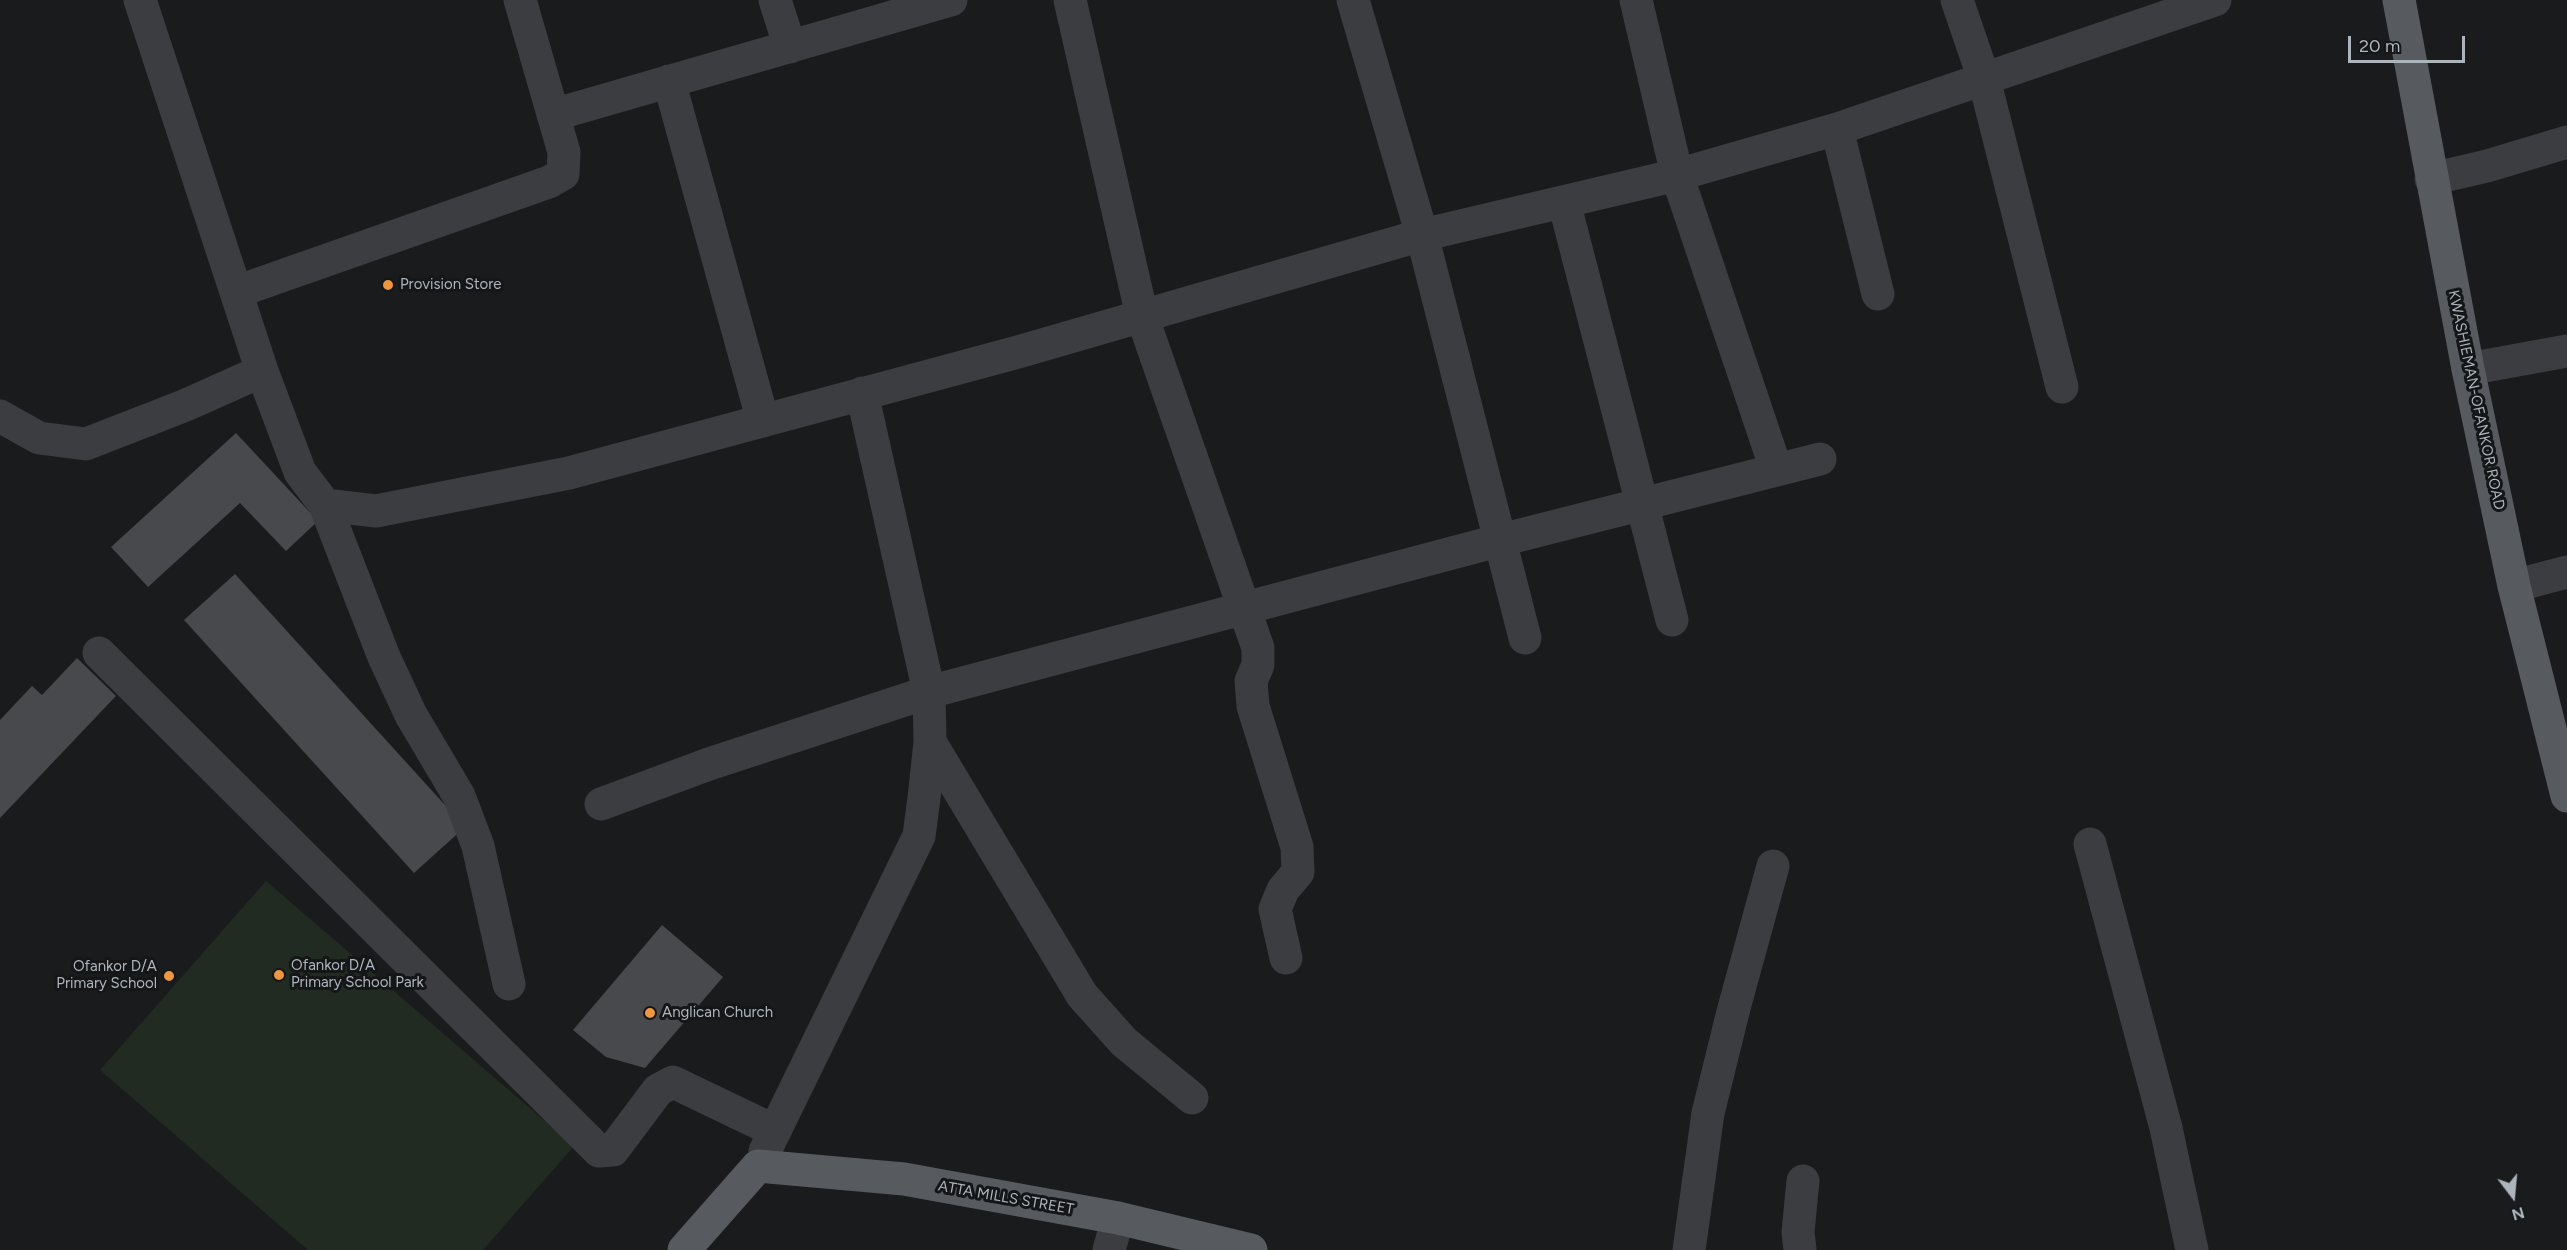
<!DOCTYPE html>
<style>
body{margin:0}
#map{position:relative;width:2567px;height:1250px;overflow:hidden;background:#1a1b1c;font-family:Figtree,sans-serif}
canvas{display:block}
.north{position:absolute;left:2483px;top:1166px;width:60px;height:60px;-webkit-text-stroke:4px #151618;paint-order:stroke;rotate:164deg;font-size:16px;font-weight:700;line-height:24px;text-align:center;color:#adb4bc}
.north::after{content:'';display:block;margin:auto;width:21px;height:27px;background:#adb4bc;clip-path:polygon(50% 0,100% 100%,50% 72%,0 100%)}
.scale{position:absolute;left:2348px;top:36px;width:117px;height:27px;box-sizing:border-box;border:3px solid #adb4bc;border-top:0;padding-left:8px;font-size:18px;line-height:21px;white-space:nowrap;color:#adb4bc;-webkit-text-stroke:4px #151618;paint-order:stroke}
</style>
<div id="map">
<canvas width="2567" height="1250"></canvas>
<div class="north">N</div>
<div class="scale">20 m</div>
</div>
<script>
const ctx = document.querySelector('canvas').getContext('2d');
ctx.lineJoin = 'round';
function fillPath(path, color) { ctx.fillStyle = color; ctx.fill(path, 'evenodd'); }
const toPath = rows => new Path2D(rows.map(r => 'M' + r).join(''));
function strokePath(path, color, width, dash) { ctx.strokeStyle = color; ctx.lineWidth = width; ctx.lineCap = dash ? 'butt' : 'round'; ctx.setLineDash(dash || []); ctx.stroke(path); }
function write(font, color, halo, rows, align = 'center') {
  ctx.font = font + ' Figtree,sans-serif'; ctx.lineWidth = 6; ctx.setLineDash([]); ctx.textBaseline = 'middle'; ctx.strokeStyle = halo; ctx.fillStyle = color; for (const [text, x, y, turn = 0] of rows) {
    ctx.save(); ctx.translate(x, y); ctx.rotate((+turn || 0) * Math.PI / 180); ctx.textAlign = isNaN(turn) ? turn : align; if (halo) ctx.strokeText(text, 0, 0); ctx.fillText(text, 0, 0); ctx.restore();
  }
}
fillPath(toPath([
 [266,881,574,1146,483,1250,308,1250,100,1070]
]), '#222b22');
fillPath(toPath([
 [236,433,318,521,286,551,240,503,148,587,111,547],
 [235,574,465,827,414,873,184,620],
 [77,658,116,696,0,818,0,720,32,686,42,695],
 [662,925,723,977,645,1068,606,1057,573,1030]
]), '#47494c');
strokePath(toPath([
 [140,0,262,371,300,472,325,505,376,511,569,473,1018,352,1422,235,1677,175,1837,129,2215,0],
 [775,0,790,47],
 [1070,0,1142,316,1258,648,1258,665,1251,681,1253,706,1297,847,1298,872,1283,890,1275,909,1286,958],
 [1353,0,1422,235,1525,638],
 [1636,0,1677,175,1776,469],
 [1957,0,1984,79,2062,387],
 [669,81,763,421],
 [553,115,951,0],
 [1837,129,1878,294],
 [2431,179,2487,166,2567,142],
 [1564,202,1672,620],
 [236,292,549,182,563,174,564,152,520,0],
 [2468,369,2567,351],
 [0,416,39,438,86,444,186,405,262,371],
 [325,505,384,657,411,715,459,796,478,846,509,984],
 [2514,586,2567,572],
 [99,653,599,1151,613,1150,658,1090,673,1082,775,1131],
 [930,742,1082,995,1124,1042,1192,1098],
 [601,804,709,764,929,692,1501,540,1820,459],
 [2090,844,2166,1128,2192,1250],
 [765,1151,919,836,924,798,930,742,929,692,862,393],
 [1109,1250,1118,1218],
 [1689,1250,1708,1113,1734,1008,1773,866],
 [1800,1250,1798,1232,1803,1181]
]), '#3b3d41', 33);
strokePath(toPath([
 [2399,0,2468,369,2514,586,2567,796],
 [684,1250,758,1166,904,1179,1118,1218,1251,1250]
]), '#575b60', 33);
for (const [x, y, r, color] of [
 [388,285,6,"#ee9740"],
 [279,975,6,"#ee9740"],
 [169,976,6,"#ee9740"],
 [650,1013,6,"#ee9740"]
]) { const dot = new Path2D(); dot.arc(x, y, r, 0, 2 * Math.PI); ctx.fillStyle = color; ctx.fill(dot); strokePath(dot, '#151618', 2); }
write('15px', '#adb4bc', '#151618', [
 ["Provision Store",400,285],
 ["Ofankor D/A",291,966],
 ["Primary School Park",291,983],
 ["Ofankor D/A",157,967,"right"],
 ["Primary School",157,984,"right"],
 ["Anglican Church",662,1013]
], 'left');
write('15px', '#adb4bc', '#151618', [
 ["KWASHIEMAN-OFANKOR ROAD",2476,400,78],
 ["ATTA MILLS STREET",1006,1198,10]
]);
</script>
